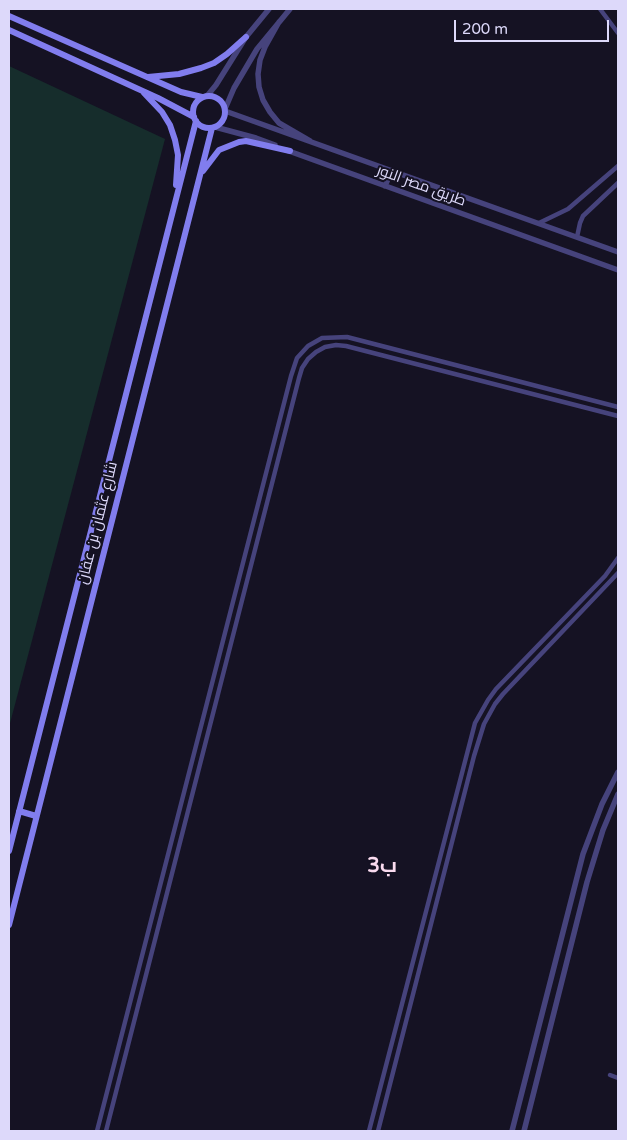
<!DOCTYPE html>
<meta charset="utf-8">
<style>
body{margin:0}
#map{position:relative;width:627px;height:1140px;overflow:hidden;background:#151223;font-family:"Varela Round",sans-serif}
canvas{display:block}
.frame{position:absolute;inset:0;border:10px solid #ddd9fa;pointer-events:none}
.scale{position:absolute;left:454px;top:20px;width:155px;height:22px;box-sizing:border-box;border:2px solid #ddd9fa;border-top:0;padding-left:6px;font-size:15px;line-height:18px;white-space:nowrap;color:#ddd9fa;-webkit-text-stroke:4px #151223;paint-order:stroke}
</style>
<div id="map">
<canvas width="627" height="1140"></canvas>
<div class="frame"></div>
<div class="scale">200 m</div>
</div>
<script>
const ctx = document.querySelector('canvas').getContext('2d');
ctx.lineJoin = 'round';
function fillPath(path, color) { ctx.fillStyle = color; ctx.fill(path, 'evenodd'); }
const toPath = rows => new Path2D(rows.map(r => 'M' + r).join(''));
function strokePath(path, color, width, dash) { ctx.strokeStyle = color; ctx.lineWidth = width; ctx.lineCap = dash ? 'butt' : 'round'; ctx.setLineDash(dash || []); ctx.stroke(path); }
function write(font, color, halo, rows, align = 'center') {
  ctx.font = font + ' "Varela Round",Cairo,sans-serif'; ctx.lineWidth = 4; ctx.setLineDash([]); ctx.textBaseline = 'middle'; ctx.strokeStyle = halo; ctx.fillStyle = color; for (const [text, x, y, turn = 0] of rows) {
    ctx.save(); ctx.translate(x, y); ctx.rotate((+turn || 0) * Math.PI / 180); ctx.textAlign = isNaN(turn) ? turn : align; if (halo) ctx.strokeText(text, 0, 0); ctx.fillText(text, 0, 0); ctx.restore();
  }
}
fillPath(toPath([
 [9,66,165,139,9,727]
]), '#162d2c');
strokePath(toPath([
 [600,9,618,33],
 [539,223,568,209,618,166],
 [577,237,580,223,583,216,618,183],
 [610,1075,618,1078],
 [97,1131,291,376,297,358,308,346,322,338,347,337,618,407],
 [106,1131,299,378,302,368,308,359,316,352,325,347,336,345,346,346,618,416],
 [369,1131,475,723,488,700,496,689,605,576,618,558],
 [378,1131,474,756,484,724,495,704,503,694,618,573]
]), '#46437c', 4.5);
strokePath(toPath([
 [279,22,265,47,260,60,258,74,259,87,263,100,270,112,279,123,310,141],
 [207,96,216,85,246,37,269,9],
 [225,109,234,88,257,49,290,9],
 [225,111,618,252],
 [215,127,256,138,275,145],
 [286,150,618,270],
 [385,186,392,170],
 [512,1131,583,854,602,804,618,772],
 [524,1131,587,882,603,830,618,794]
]), '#46437c', 5.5);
strokePath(toPath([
 [9,16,181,92,202,97],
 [9,30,158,98,194,117],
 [148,77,179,74,201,68,214,63,227,54,246,37],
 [144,93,162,112,170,125,175,140,178,155,176,185],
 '193 112a16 16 0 1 1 32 0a16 16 0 1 1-32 0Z',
 [203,171,219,150,239,142,246,141,290,151],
 [19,811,36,816],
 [9,851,196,121],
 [9,925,212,128]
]), '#817dee', 6);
write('15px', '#ddd9fa', '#151223', [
 ["طريق مصر النور",421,186,20],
 ["شارع عثمان بن عفان",98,523,-76]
]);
write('bold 20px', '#fadbef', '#151223', [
 ["ب3",382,867]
]);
</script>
